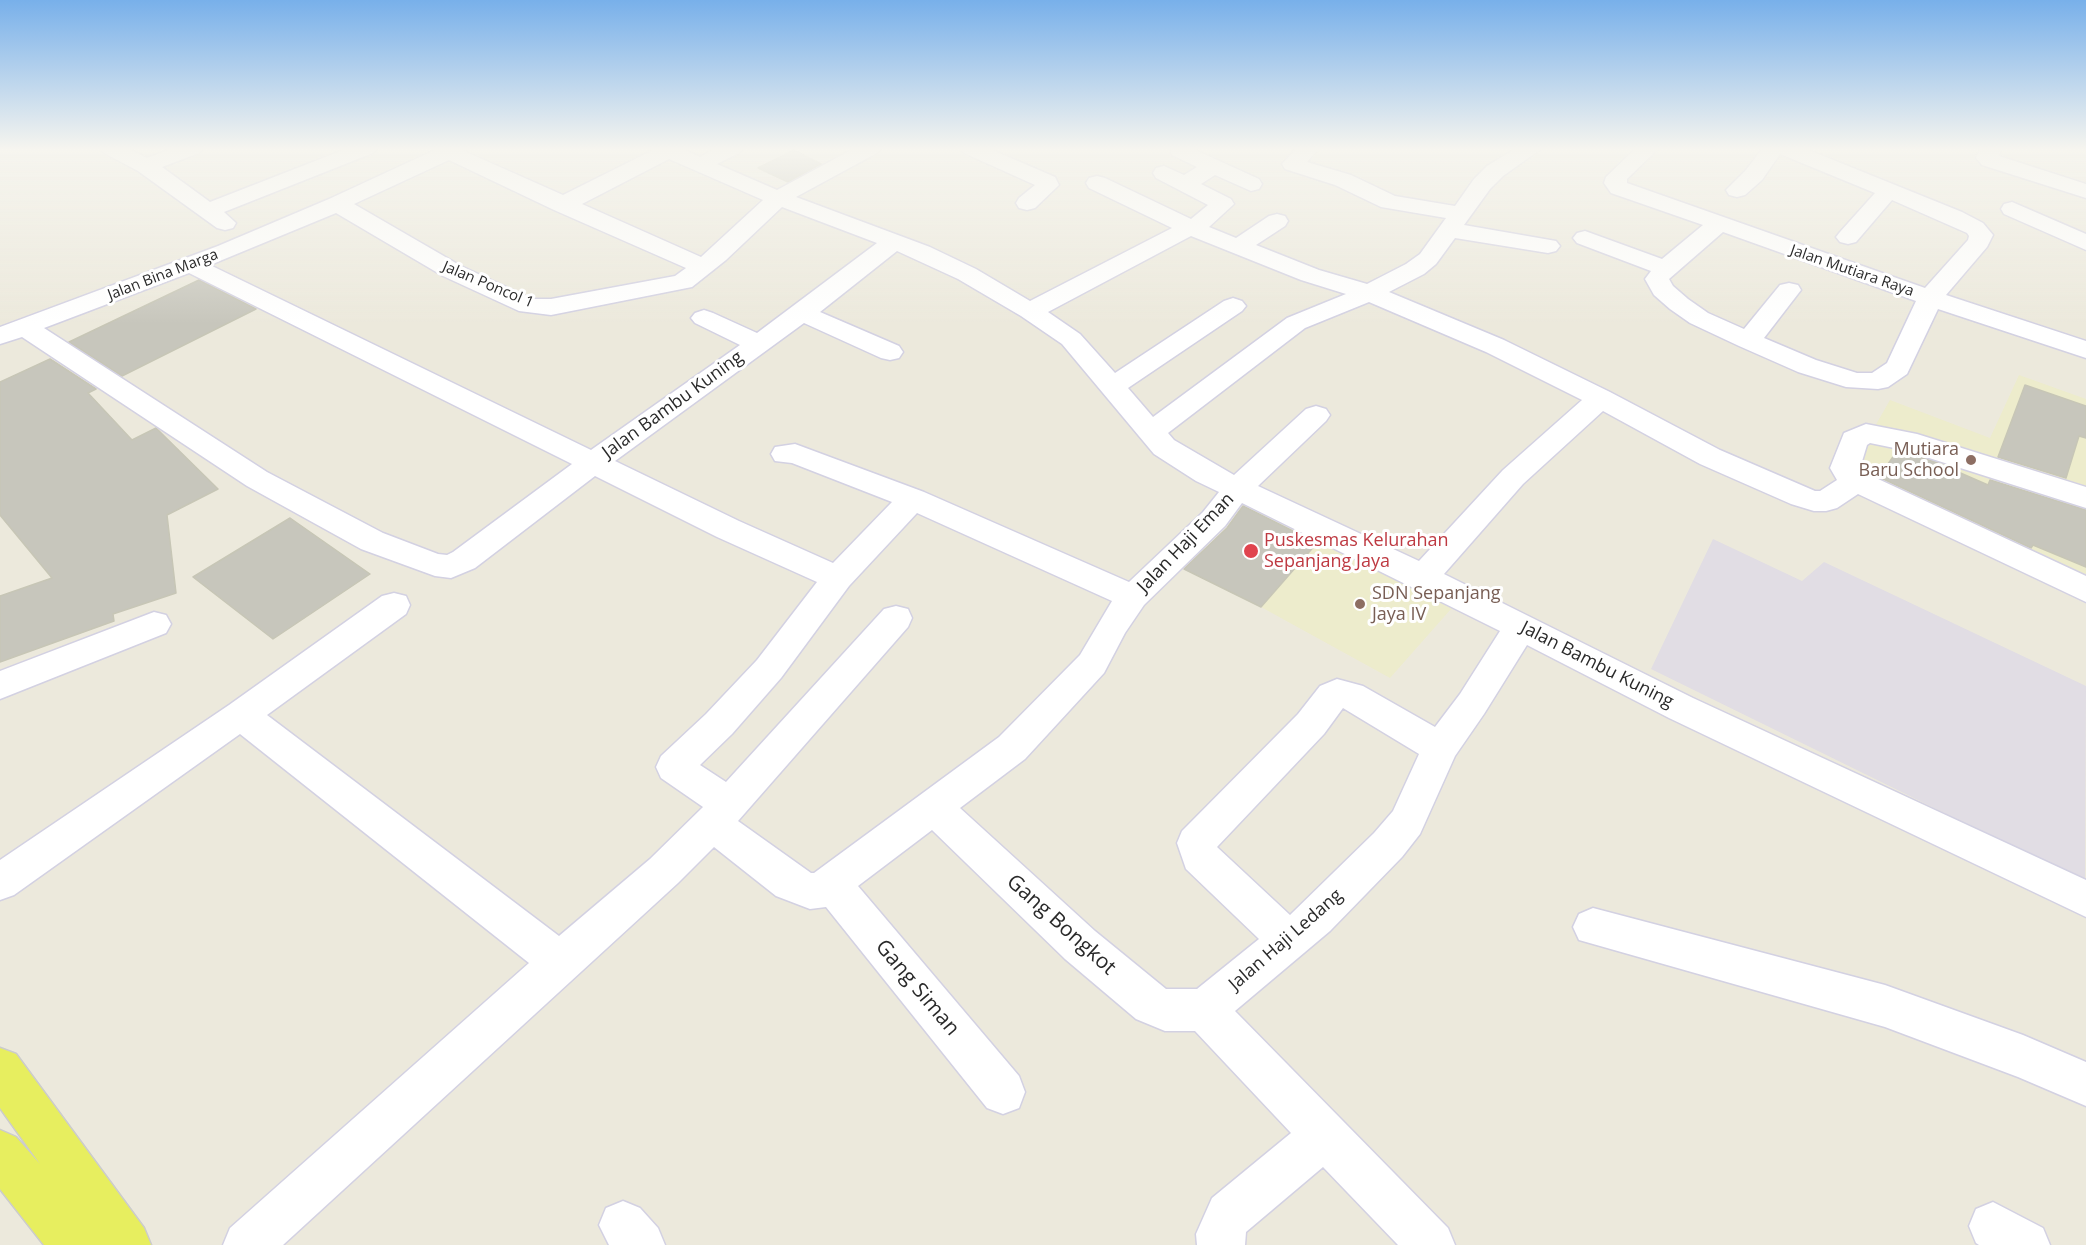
<!DOCTYPE html>
<style>
body{margin:0}
canvas{display:block;background:#ece9dc}
</style>
<canvas width="2086" height="1245"></canvas>
<script>
const ctx = document.querySelector('canvas').getContext('2d');
ctx.lineJoin = 'round';
function fillPath(path, color) { ctx.fillStyle = color; ctx.fill(path, 'evenodd'); }
const toPath = rows => new Path2D(rows.map(r => 'M' + r).join(''));
function strokePath(path, color, width, dash) { ctx.strokeStyle = color; ctx.lineWidth = width; ctx.lineCap = dash ? 'butt' : 'round'; ctx.setLineDash(dash || []); ctx.stroke(path); }
function write(font, color, halo, rows, align = 'center') {
  ctx.font = font + ' "Open Sans",sans-serif'; ctx.lineWidth = 6; ctx.setLineDash([]); ctx.textBaseline = 'middle'; ctx.strokeStyle = halo; ctx.fillStyle = color; for (const [text, x, y, turn = 0] of rows) {
    ctx.save(); ctx.translate(x, y); ctx.rotate((+turn || 0) * Math.PI / 180); ctx.textAlign = isNaN(turn) ? turn : align; if (halo) ctx.strokeText(text, 0, 0); ctx.fillText(text, 0, 0); ctx.restore();
  }
}
fillPath(toPath([
 [1713,539,1802,581,1824,562,2086,686,2085,882,1651,669]
]), '#e1dde4');
fillPath(toPath([
 [2019,375,2086,399,2086,582,1843,482,1890,400,1990,438],
 [1322,536,1459,600,1390,678,1261,607]
]), '#edeccc');
const building = toPath([
 [794,150,821,164,788,182,758,168,794,150],
 [199,280,256,309,122,376,69,342,199,280],
 [50,359,96,389,88,393,132,440,156,428,218,489,167,515,176,593,113,614,114,621,0,662,0,596,52,578,0,515,0,382,50,359],
 [2025,385,2086,406,2086,438,2079,436,2066,478,1998,457,2025,385],
 [1897,451,1933,461,1988,485,1990,480,2086,510,2086,567,2033,545,2031,548,1879,477,1897,451],
 [1243,506,1317,543,1261,607,1184,569,1227,528,1243,506],
 [290,518,370,574,273,639,193,577,290,518]
]);
fillPath(building, '#c7c6bc');
strokePath(building, '#c7c6b6', 1.5);
const minor = toPath([
 [101,149,129,149,147,158,171,149,202,149,199,153,162,167,210,202,346,149,376,149,373,153,224,212,236,223,233,228,225,230,217,228,138,171,104,153,101,149],
 [437,149,465,149,464,151,563,195,655,149,683,149,700,157,714,149,742,149,739,153,717,164,777,190,853,149,880,149,877,153,796,197,930,247,976,269,1030,301,1172,228,1089,188,1086,183,1089,178,1097,176,1105,178,1191,219,1208,205,1156,178,1153,173,1156,168,1164,166,1184,175,1197,167,1172,155,1170,149,1193,149,1259,179,1262,184,1259,189,1251,191,1215,175,1201,184,1231,199,1234,204,1209,227,1236,238,1269,216,1277,214,1285,216,1288,221,1285,226,1256,245,1319,270,1367,284,1406,264,1420,254,1446,218,1381,207,1335,185,1285,169,1282,164,1296,149,1318,149,1307,162,1351,175,1395,196,1455,206,1474,179,1487,166,1515,149,1541,149,1503,176,1490,189,1464,225,1556,241,1560,246,1556,251,1548,253,1455,238,1436,264,1424,274,1389,292,1504,340,1610,392,1720,450,1815,491,1820,491,1837,480,1830,468,1844,433,1866,424,1917,434,2086,487,2086,508,1904,450,1870,443,1867,445,1860,468,1861,471,2086,576,2086,602,1858,494,1837,508,1826,511,1814,511,1791,504,1700,464,1603,411,1523,484,1444,574,1693,698,2086,880,2086,917,1669,718,1527,645,1484,714,1455,756,1420,834,1402,857,1330,931,1235,1011,1448,1228,1455,1245,1398,1245,1323,1167,1246,1232,1245,1245,1197,1245,1196,1234,1212,1198,1291,1133,1195,1031,1165,1031,1136,1019,1065,959,932,830,858,886,1019,1076,1025,1092,1019,1108,1003,1114,987,1108,826,907,810,909,776,896,714,847,678,883,283,1245,223,1245,230,1228,529,963,240,734,14,895,0,900,0,860,229,705,382,596,394,593,406,596,410,605,406,614,267,715,559,936,650,859,703,807,661,778,656,767,661,756,706,714,757,660,817,582,717,537,595,476,475,568,451,578,435,576,361,549,247,486,22,337,0,344,0,327,218,246,329,199,437,149],
 [669,159,763,200,701,257,582,204,669,159],
 [449,160,554,210,686,268,675,276,551,299,532,299,461,266,354,204,449,160],
 [782,207,877,243,757,333,713,313,704,310,695,313,691,318,695,323,740,345,591,450,210,265,336,213,443,276,519,311,551,315,692,287,726,260,782,207],
 [1191,236,1301,280,1346,294,1287,318,1153,417,1128,388,1242,311,1246,306,1242,301,1233,298,1224,301,1115,373,1080,334,1048,312,1191,236],
 [897,251,958,279,1021,316,1062,344,1154,454,1196,481,1219,492,1203,512,1129,582,924,492,795,444,775,447,771,454,775,461,792,463,892,502,833,563,739,521,615,461,804,323,881,358,890,360,899,358,903,352,899,346,820,312,897,251],
 [189,273,572,464,453,552,447,555,438,554,383,533,267,472,44,328,189,273],
 [1369,302,1486,352,1582,400,1503,470,1419,561,1258,486,1326,421,1330,415,1326,409,1316,406,1306,409,1234,475,1174,440,1168,433,1305,328,1369,302],
 [1242,503,1500,631,1460,694,1435,727,1363,686,1337,679,1320,686,1298,714,1182,831,1177,843,1186,869,1259,939,1197,989,1166,989,1095,931,960,808,1025,759,1104,673,1125,633,1144,605,1225,526,1242,503],
 [917,513,1112,601,1080,655,999,737,814,873,811,873,738,821,908,627,912,618,908,609,896,606,884,609,726,782,700,765,732,734,781,678,849,586,917,513],
 [1343,708,1419,754,1393,811,1374,833,1290,915,1217,847,1324,734,1343,708],
 [961,149,990,149,1055,177,1059,185,1035,208,1027,210,1019,208,1016,203,1019,198,1035,185,964,153,961,149],
 [1635,149,1658,149,1627,179,1627,183,1925,288,1968,240,1969,236,1967,233,1892,200,1856,242,1848,244,1840,242,1836,237,1840,232,1875,193,1780,154,1762,180,1745,195,1737,197,1729,195,1726,190,1746,170,1762,149,1806,149,1962,212,1983,223,1993,235,1987,247,1946,295,2086,341,2086,358,1938,309,1907,374,1888,387,1878,389,1846,387,1798,372,1739,346,1690,323,1670,309,1654,295,1645,279,1651,271,1577,243,1573,238,1577,233,1585,231,1662,259,1703,225,1611,193,1604,183,1606,177,1635,149],
 [1723,232,1916,301,1887,363,1872,373,1857,373,1816,360,1764,338,1801,290,1798,285,1789,283,1780,285,1744,329,1708,313,1688,299,1673,286,1669,279,1723,232],
 [1980,149,2001,149,1999,156,2086,184,2086,198,1982,165,1976,158,1980,149],
 [2012,202,2086,234,2086,250,2004,214,2001,209,2004,204,2012,202],
 [154,612,166,615,171,624,166,633,0,699,0,671,154,612],
 [1593,908,1885,985,2023,1035,2086,1062,2086,1106,2018,1077,1885,1027,1579,940,1573,927,1579,914,1593,908],
 [623,1201,640,1208,658,1228,665,1245,609,1245,599,1225,606,1208,623,1201],
 [1993,1202,2043,1228,2050,1245,1979,1245,1976,1243,1969,1226,1976,1209,1993,1202]
]);
const major = toPath([
 [0,1048,16,1054,144,1228,151,1245,44,1245,0,1189,0,1130,16,1137,40,1164,0,1108,0,1048]
]);
strokePath(minor, '#d3d1e2', 3);
strokePath(major, '#ccc', 3);
fillPath(minor, '#fff');
fillPath(major, '#e7ee5f');
const sky = ctx.createLinearGradient(0, 0, 0, 324);
sky.addColorStop(0, '#78b0ea');
sky.addColorStop(0.46, '#f6f5ef');
sky.addColorStop(1, '#f6f5ef00');
ctx.fillStyle = sky;
ctx.fillRect(0, 0, 2086, 324);
for (const [x, y, r, color] of [
 [1971,460,6,"#8d6e63"],
 [1251,551,8,"#e0444e"],
 [1360,604,6,"#8d6e63"]
]) { const dot = new Path2D(); dot.arc(x, y, r, 0, 2 * Math.PI); ctx.fillStyle = color; ctx.fill(dot); strokePath(dot, '#fff', 2); }
write('15px', '#2a2a2a', '#fff', [
 ["Jalan Mutiara Raya",1852,271,19],
 ["Jalan Bina Marga",163,275,-21],
 ["Jalan Poncol 1",488,285,23]
]);
write('18px', '#2a2a2a', '#fff', [
 ["Jalan Bambu Kuning",673,405,-36],
 ["Jalan Haji Eman",1186,543,-46],
 ["Jalan Bambu Kuning",1597,665,27],
 ["Jalan Haji Ledang",1286,940,-41]
]);
write('18px', '#785e54', '#fff', [
 ["Mutiara",1959,450],
 ["Baru School",1959,471],
 ["SDN Sepanjang",1372,594,"left"],
 ["Jaya IV",1372,615,"left"]
], 'right');
write('18px', '#be3a42', '#fff', [
 ["Puskesmas Kelurahan",1264,541],
 ["Sepanjang Jaya",1264,562]
], 'left');
write('21px', '#2a2a2a', '#fff', [
 ["Gang Bongkot",1061,925,42],
 ["Gang Siman",917,988,50]
]);
</script>
